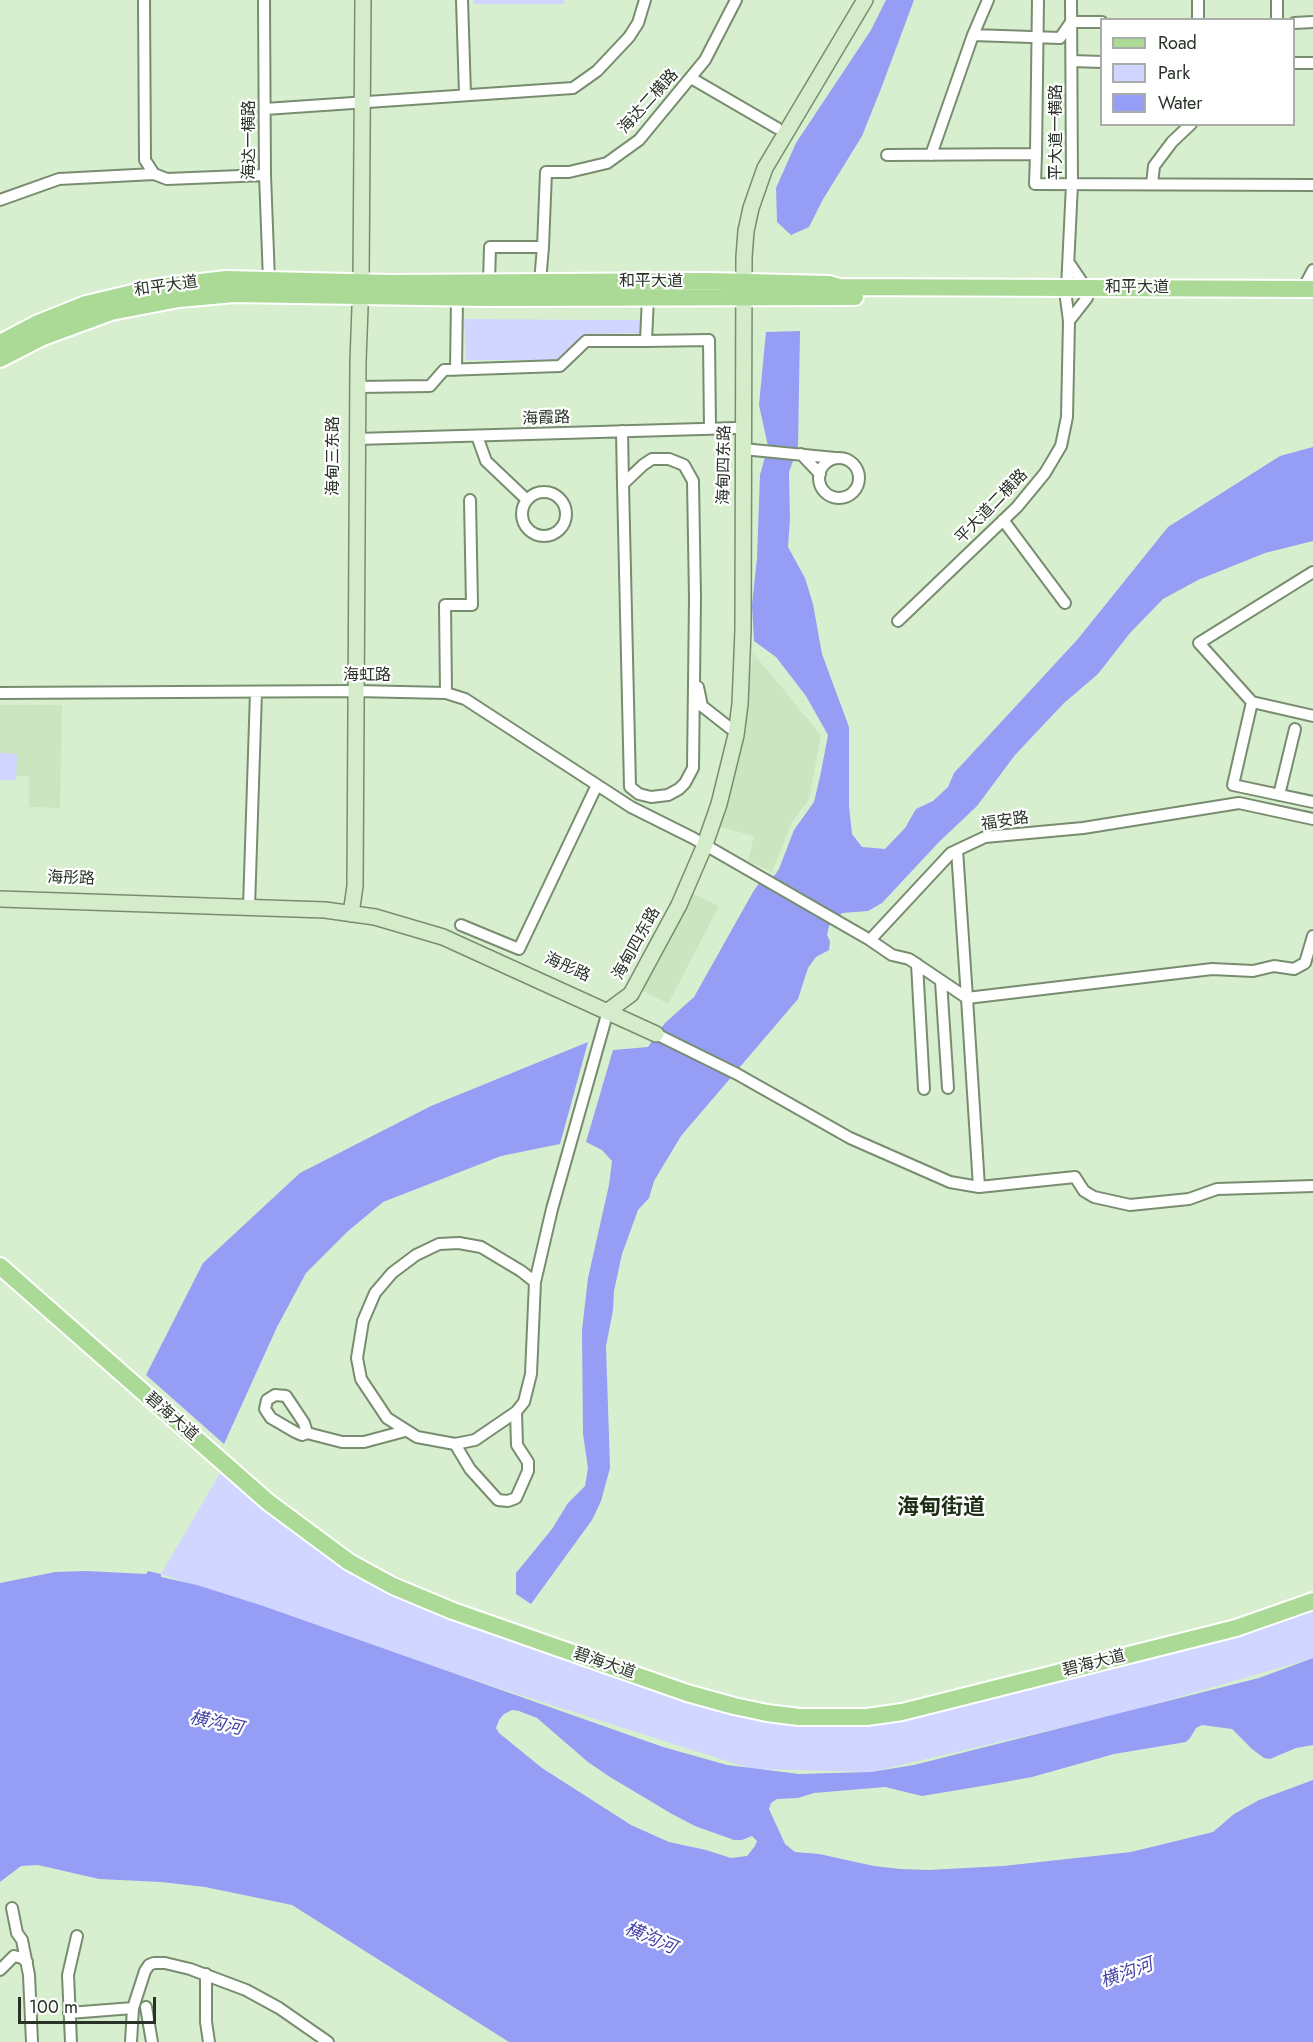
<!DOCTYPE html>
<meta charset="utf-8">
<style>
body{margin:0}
#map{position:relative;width:1313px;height:2042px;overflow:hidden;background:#d8efcf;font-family:Jost,sans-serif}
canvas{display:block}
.legend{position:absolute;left:1100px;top:18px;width:195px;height:108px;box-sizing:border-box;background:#fff;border:2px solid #a9ada8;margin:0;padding:8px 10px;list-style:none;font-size:18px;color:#293226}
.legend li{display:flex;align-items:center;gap:12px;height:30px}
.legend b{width:30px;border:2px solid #a9ada8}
.scale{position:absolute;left:18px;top:1997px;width:138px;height:27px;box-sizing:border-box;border:3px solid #293226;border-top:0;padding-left:8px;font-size:18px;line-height:21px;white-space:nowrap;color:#293226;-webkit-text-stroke:4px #fff;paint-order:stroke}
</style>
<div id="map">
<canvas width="1313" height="2042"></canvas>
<ul class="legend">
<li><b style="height:8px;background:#abd996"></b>Road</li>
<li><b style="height:16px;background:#d0d6ff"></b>Park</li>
<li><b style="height:16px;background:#959df5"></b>Water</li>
</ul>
<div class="scale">100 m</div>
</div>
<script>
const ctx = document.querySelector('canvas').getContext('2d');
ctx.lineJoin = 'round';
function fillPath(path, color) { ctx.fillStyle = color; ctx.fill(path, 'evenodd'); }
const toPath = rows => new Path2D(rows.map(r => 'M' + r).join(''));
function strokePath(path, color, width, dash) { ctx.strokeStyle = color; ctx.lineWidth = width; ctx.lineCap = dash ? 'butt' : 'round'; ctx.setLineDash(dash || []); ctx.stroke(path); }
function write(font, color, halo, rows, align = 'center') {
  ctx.font = font + ' Jost,"Noto Sans SC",sans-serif'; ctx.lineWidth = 4.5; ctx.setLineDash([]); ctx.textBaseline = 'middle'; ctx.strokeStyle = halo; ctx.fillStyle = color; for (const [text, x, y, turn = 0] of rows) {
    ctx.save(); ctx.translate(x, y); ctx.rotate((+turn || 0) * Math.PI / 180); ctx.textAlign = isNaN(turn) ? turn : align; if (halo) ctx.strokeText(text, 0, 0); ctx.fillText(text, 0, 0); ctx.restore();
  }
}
fillPath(toPath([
 [753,653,821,735,809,799,792,822,772,872,748,861,754,836,720,827,741,749],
 [0,705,62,705,60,808,29,807,29,776,0,776],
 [692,893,719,906,668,1004,642,990]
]), '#cae5c0');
fillPath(toPath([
 [473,0,564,0,564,4,473,4],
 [464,319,599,320,642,320,641,333,586,334,556,360,466,360],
 [0,753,17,754,16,780,0,780],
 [223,1468,327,1557,422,1607,741,1713,877,1721,1313,1607,1313,1658,1127,1712,871,1772,752,1769,492,1686,161,1574]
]), '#d0d6ff');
fillPath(toPath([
 [886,0,914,0,882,86,862,136,822,201,809,227,791,235,777,222,776,188,796,143,871,30],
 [800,331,798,447,789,472,790,519,788,547,805,578,813,604,822,654,849,727,849,806,852,834,862,847,885,849,905,828,916,809,933,801,948,787,954,773,1077,640,1168,527,1280,456,1313,447,1313,541,1265,553,1198,580,1163,599,1130,633,1098,674,1064,703,1015,755,977,806,939,842,882,903,868,911,842,913,829,926,827,935,830,941,829,950,816,957,808,968,798,999,681,1136,654,1181,649,1198,638,1210,622,1254,614,1291,613,1310,606,1346,610,1468,601,1501,592,1520,531,1604,516,1594,516,1573,552,1529,568,1503,585,1486,588,1468,583,1434,582,1330,588,1278,609,1185,612,1161,602,1150,586,1142,613,1050,648,1047,665,1023,694,997,753,892,759,883,775,875,779,869,794,830,814,802,821,772,828,735,806,696,776,657,754,641,752,605,757,558,760,475,768,446,759,405,766,332],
 [588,1042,560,1144,501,1156,383,1202,347,1232,306,1273,277,1327,224,1444,146,1375,203,1263,300,1173,431,1106],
 [86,1571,146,1574,148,1571,161,1574,161,1577,197,1585,263,1606,663,1747,727,1765,799,1774,871,1772,914,1765,1259,1678,1313,1658,1313,1745,1296,1748,1270,1759,1264,1758,1252,1749,1232,1729,1202,1725,1196,1728,1190,1738,1186,1742,1114,1754,1032,1777,994,1784,922,1796,885,1787,814,1793,798,1798,777,1799,771,1803,769,1809,785,1844,795,1852,819,1854,874,1866,900,1869,929,1870,1003,1866,1131,1852,1213,1832,1234,1814,1259,1800,1313,1780,1313,2042,509,2042,292,1905,205,1887,161,1882,99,1879,38,1865,21,1866,0,1882,0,1583,55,1572],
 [512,1710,519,1711,537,1718,588,1762,610,1777,672,1814,695,1826,734,1840,742,1840,752,1836,757,1841,755,1846,747,1856,731,1858,706,1850,669,1842,631,1825,542,1768,499,1733,496,1728,499,1720,504,1714]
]), '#959df5');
const street = toPath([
 [144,0,145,160,154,174,167,179,265,175],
 [264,0,265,175,269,280],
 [462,0,465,94],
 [1277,0,1277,20],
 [1198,20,1198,0],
 [1294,23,1313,22],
 [973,35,988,0],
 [1072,61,1102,62],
 [1294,63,1313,63],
 [691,78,777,128],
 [265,109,573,88,597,71,629,37,638,23,645,0],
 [1036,154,1038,0],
 [887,155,1036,154,1035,184,1313,185],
 [931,155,973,35,1060,38,1071,22,1102,22],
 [1152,184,1154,166,1172,142,1191,124],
 [0,200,59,179,154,174],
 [1069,263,1086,288],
 [489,282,490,247,543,247,546,172,569,172,607,163,639,140,705,60,736,0],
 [540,282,543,247],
 [1067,288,1072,184,1071,0],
 [1303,289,1313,270],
 [648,297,646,341,709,340,710,428],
 [1069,321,1087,298],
 [456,370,457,298],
 [358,387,430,386,444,370,560,366,586,341,646,341],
 [622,431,623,484,630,787,639,794,651,797,668,795,679,789,685,783,693,768,695,598,693,481,684,465,669,459,652,459,643,465,623,484],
 [477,436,486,461,527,500],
 [357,439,736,428],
 [743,449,835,458],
 [801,454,820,474],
 '819 478a20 20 0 1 1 40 0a20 20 0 1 1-40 0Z',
 '522 514a22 22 0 1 1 44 0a22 22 0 1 1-44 0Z',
 [1003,520,1065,603],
 [1313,572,1199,643,1252,702,1313,716],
 [898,621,1017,507,1045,473,1061,446,1067,417,1069,321,1066,298],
 [698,687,702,706,730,728],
 [0,693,356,691,446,693,465,699,631,807,693,838,870,940,951,853,985,837,1083,828,1239,803,1313,819],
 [446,693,445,605,472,605,470,500],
 [1252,702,1233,785,1313,802],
 [1279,795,1295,729],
 [957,850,967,998,1212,969,1253,971,1274,966,1294,969,1305,963,1313,936],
 [249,907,256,692],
 [461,925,519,949,597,785],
 [870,940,892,955,909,959,967,998,979,1187],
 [917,964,924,1089],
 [941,981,948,1088],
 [656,1034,737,1074,850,1138,950,1182,979,1187,1075,1177,1084,1191,1094,1197,1130,1205,1189,1199,1217,1189,1313,1186],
 [535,1282,521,1271,481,1247,459,1243,439,1244,416,1255,392,1273,375,1293,363,1321,357,1358,361,1379,387,1418,417,1437,455,1444,475,1440,516,1412,524,1402,531,1374,535,1282,552,1209,608,1011],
 [307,1433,302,1435,295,1432,271,1418,265,1409,267,1400,275,1395,286,1396,304,1423,307,1433,342,1442,364,1442,405,1431],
 [455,1444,470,1469,498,1500,508,1501,516,1498,528,1471,528,1462,517,1445,516,1412],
 [12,1908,17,1933,22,1940,29,1975,32,2042],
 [0,1970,14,1956,22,1958,27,1962],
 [206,1974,206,2022,209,2042],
 [146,2007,152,2042],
 [69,2013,133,2008,145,1971,149,1965,154,1963,165,1963,190,1969,246,1990,279,2008,328,2042],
 [71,2042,68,1975,77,1936],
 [131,2042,133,2008]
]);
const secondary = toPath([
 [0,899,325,910,375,917,443,937,656,1034],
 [351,914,355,886,358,361,361,281,363,0],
 [608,1011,631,994,679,905,704,847,719,804,736,735,740,704,743,630,744,257,746,231,751,208,765,168,865,0]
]);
const primary = toPath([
 [0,343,36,324,86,304,158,287,226,279,390,283,708,281,829,284,839,287,1313,289],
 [0,359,43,337,111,312,179,299,234,294,485,298,855,297],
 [0,1266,268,1502,349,1562,393,1586,453,1611,687,1693,734,1706,767,1713,799,1717,867,1717,902,1712,1236,1628,1313,1601]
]);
strokePath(street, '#788d70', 14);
strokePath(secondary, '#788d70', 18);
strokePath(primary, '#fff', 20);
strokePath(street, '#fff', 10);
strokePath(secondary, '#d5ecca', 15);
strokePath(primary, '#abd996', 16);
write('16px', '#293226', '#fff', [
 ["海达二横路",649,102,-48],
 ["平大道一横路",1057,132,-90],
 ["海达一横路",250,140,-90],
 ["和平大道",651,282],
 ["和平大道",166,287,-8],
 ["和平大道",1137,288],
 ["海霞路",546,419,-2],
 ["海甸三东路",334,456,-90],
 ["海甸四东路",725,465,-89],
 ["平大道二横路",992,507,-46],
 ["海虹路",367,676],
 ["福安路",1005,822,-9],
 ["海彤路",71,879,2],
 ["海甸四东路",637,944,-61],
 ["海彤路",567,968,24],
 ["碧海大道",171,1417,41],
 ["碧海大道",604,1664,19],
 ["碧海大道",1094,1664,-14]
]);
write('italic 18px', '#4441a7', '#fff', [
 ["横沟河",216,1724,13],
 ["横沟河",650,1939,23],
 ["横沟河",1127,1974,-20]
]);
write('bold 22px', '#1f3018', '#fff', [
 ["海甸街道",941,1509]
]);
</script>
